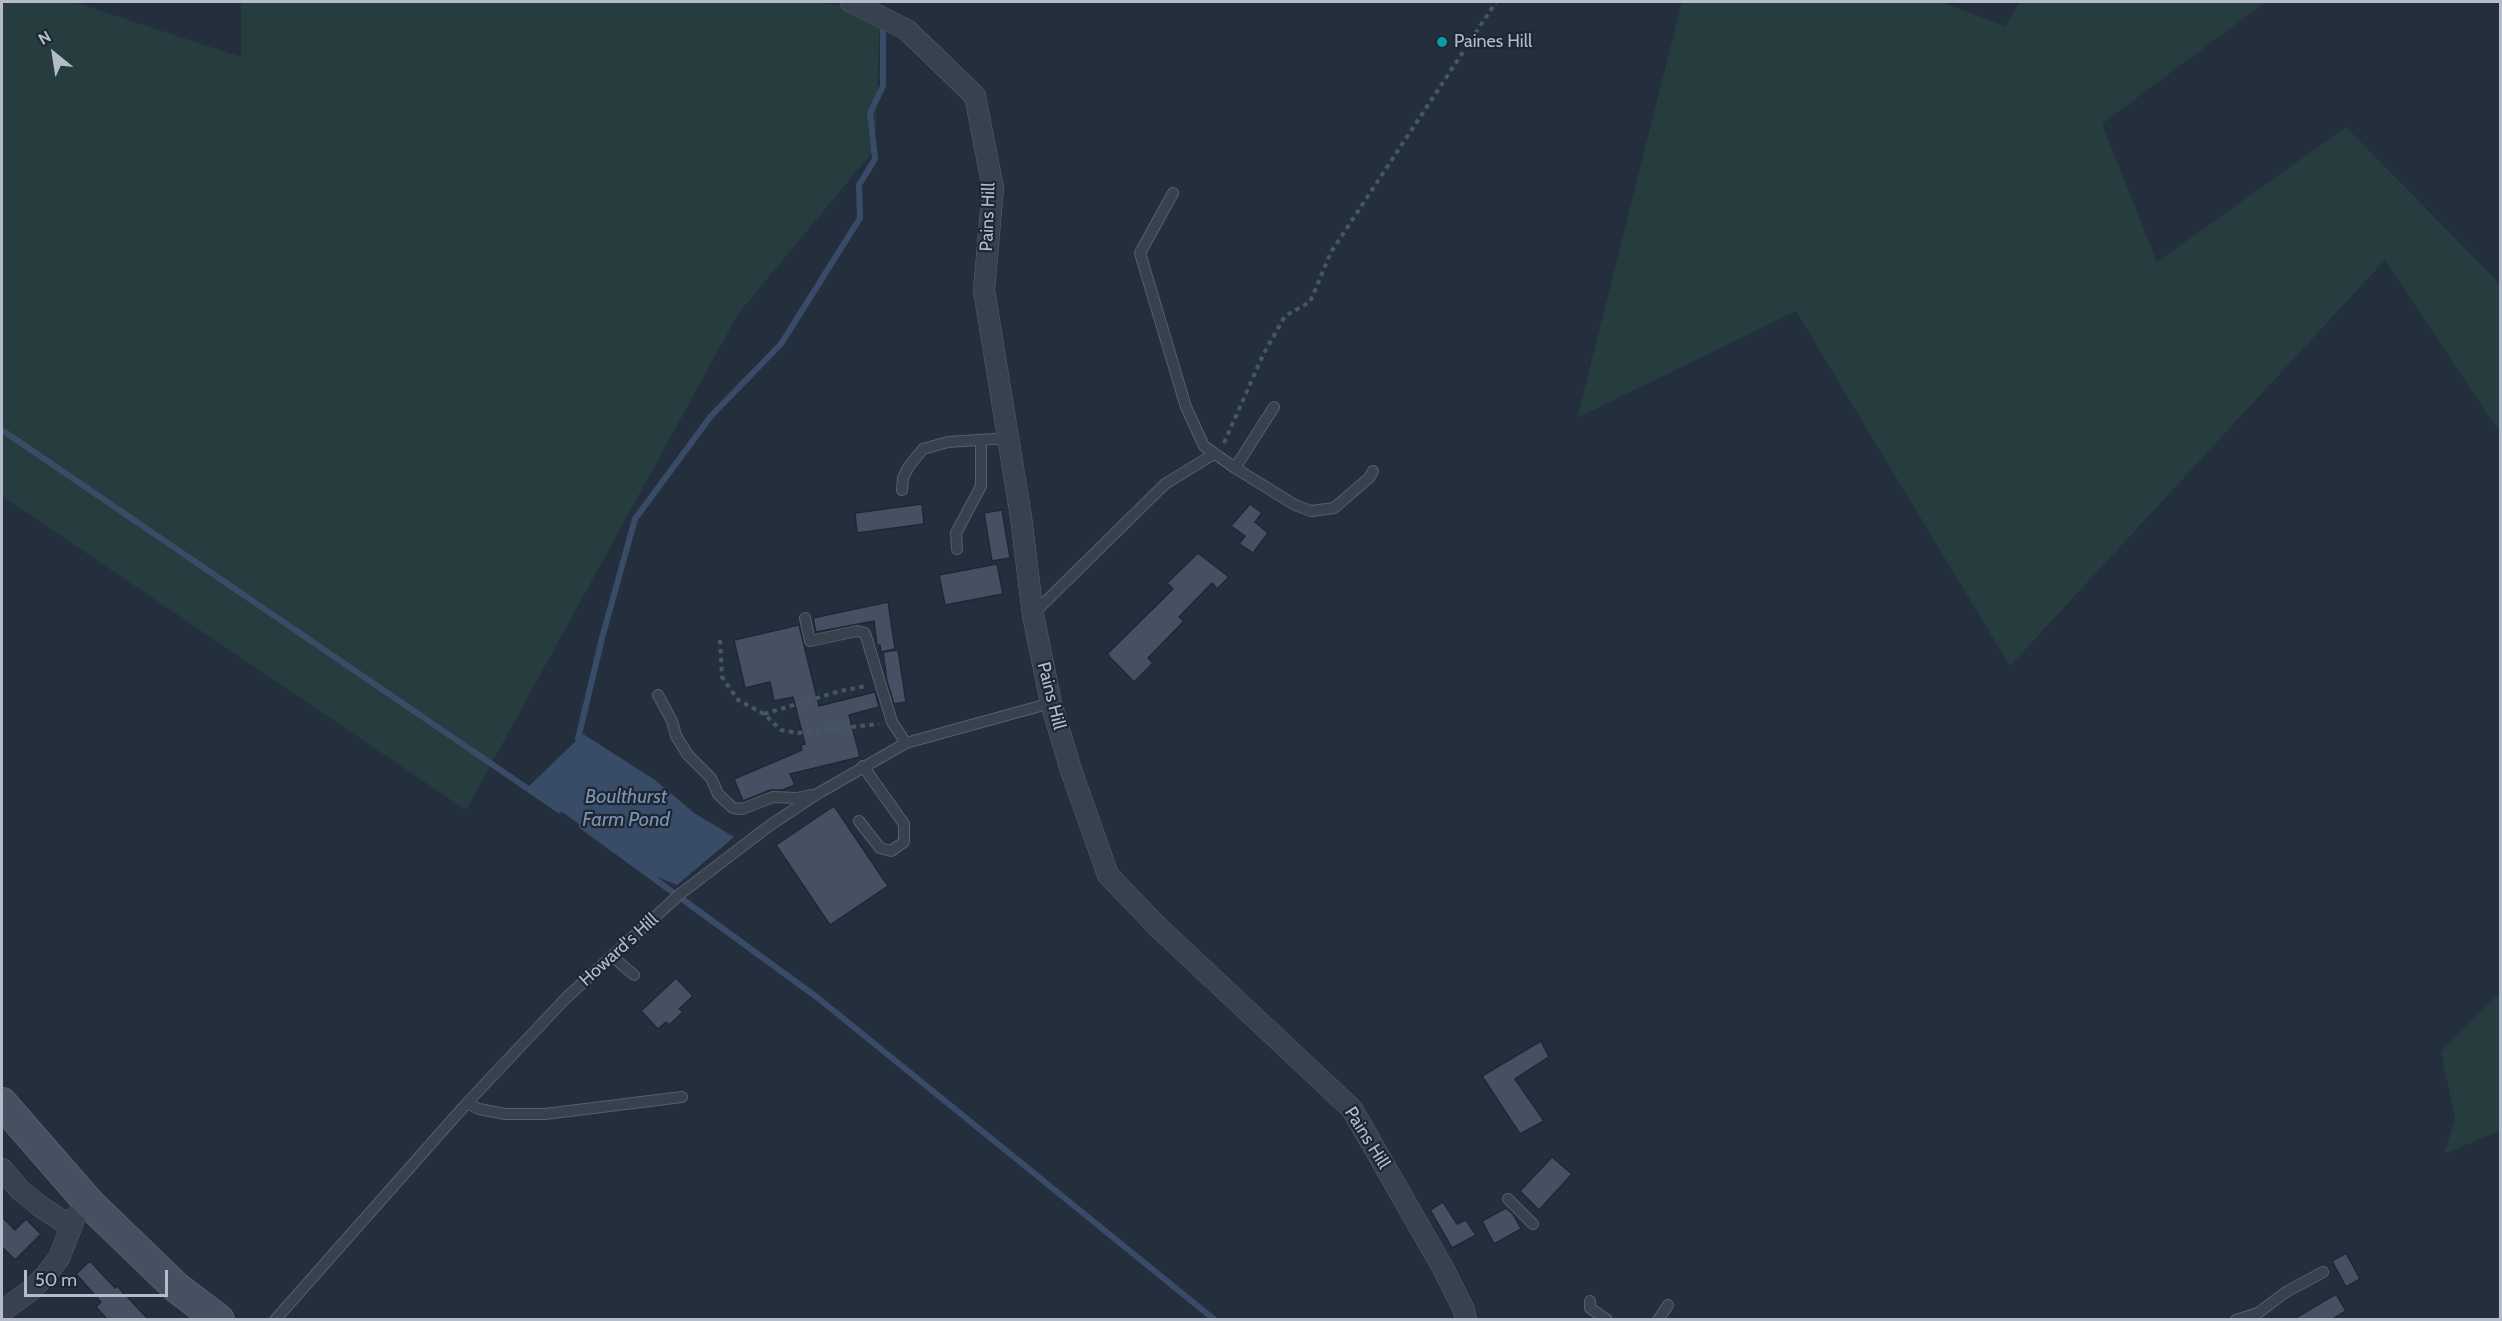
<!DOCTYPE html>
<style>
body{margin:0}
#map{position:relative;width:2502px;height:1321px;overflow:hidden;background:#242f3e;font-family:Cabin,sans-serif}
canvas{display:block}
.frame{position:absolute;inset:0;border:3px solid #b4bcc9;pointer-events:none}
.north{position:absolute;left:24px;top:24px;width:60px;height:60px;-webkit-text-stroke:4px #1d2633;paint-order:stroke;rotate:330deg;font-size:16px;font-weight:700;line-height:24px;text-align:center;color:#b4bcc9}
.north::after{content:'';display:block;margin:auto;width:21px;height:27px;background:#b4bcc9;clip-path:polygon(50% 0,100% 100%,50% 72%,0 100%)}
.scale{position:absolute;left:24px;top:1270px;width:144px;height:27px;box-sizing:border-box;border:3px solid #b4bcc9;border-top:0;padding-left:8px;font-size:18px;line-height:21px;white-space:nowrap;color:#b4bcc9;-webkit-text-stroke:4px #1d2633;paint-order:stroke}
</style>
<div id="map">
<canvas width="2502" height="1321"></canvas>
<div class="frame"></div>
<div class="north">N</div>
<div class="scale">50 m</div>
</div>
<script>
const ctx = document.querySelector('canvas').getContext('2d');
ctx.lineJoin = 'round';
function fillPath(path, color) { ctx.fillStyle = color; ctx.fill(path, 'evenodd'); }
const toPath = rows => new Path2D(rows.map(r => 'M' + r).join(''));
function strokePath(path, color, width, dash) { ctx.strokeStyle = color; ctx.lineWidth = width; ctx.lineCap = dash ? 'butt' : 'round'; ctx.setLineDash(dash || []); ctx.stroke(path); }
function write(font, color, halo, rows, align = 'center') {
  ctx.font = font + ' Cabin,sans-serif'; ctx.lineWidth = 4.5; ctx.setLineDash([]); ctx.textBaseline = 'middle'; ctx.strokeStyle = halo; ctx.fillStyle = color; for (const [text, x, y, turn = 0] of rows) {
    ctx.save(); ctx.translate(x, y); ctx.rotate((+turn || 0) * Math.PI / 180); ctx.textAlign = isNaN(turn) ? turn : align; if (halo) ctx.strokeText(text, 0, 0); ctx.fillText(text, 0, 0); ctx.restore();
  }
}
fillPath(toPath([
 [2,2,74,2,241,57,241,2,823,2,880,16,875,149,738,314,466,810,2,496],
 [1682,2,1941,2,2005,26,2020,2,2265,2,2102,124,2157,262,2346,127,2500,284,2500,433,2385,260,2010,666,1796,311,1577,418],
 [2500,993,2500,1131,2444,1154,2455,1119,2441,1052]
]), '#263c3f');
fillPath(toPath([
 [583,734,655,780,694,813,734,837,677,885,643,871,554,806,526,789]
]), '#394c67');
strokePath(toPath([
 [2,430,559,810],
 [578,739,602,638,635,519,711,416,781,344,860,218,859,185,875,159,870,113,883,86,883,25],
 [582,826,818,998,1215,1320]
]), '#394c67', 6);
const building = toPath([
 [922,504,924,524,857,533,855,513,922,504],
 [1250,504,1262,513,1255,522,1268,533,1253,553,1239,544,1245,536,1231,526,1250,504],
 [1002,510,1010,558,992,561,984,513,1002,510],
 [1198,553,1229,577,1217,589,1212,583,1179,617,1184,621,1148,658,1153,663,1134,682,1107,654,1173,589,1167,583,1198,553],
 [997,564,1003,594,945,605,939,575,997,564],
 [888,602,895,649,881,652,880,645,877,645,874,621,816,632,813,618,888,602],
 [799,625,819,706,875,692,879,707,849,715,860,757,790,774,795,785,782,790,770,790,743,801,734,779,802,750,801,745,805,744,793,697,774,701,770,682,745,688,734,640,799,625],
 [898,650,906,702,894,704,887,681,883,652,898,650],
 [834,806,888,886,830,925,776,845,834,806],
 [676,978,693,996,679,1009,683,1012,669,1025,666,1022,658,1029,641,1011,676,978],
 [1541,1041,1549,1057,1515,1079,1544,1121,1520,1134,1482,1076,1541,1041],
 [1552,1157,1572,1174,1539,1210,1520,1191,1552,1157],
 [1443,1202,1457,1224,1466,1220,1476,1235,1452,1248,1430,1210,1443,1202],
 [1506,1208,1513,1214,1521,1229,1494,1244,1482,1221,1506,1208],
 [2,1217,15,1230,26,1219,41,1234,15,1260,2,1247,2,1217],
 [2346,1253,2360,1279,2346,1287,2332,1261,2346,1253],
 [90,1261,115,1288,117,1286,149,1320,108,1320,96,1307,101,1302,76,1274,90,1261],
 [2336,1294,2346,1311,2331,1320,2292,1320,2336,1294]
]);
fillPath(building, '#455162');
strokePath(building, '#1f2835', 1.5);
const lane = toPath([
 [1173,193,1140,253,1186,407,1204,446,1235,468,1295,505,1311,511,1334,508,1369,478,1373,471],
 [1235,468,1274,407],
 [902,490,903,478,909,466,923,449,948,442,1008,438],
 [957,549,956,533,981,486,981,440],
 [1033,614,1165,484,1214,454],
 [805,618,810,641,857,631,865,633,892,722,906,743],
 [658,695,672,721,676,736,688,755,711,778,718,794,733,808,742,809,773,797,797,798,811,795],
 [859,821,880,848,891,851,904,842,904,824,863,766],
 [613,957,634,975],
 [467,1103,479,1109,505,1114,545,1114,682,1097],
 [1508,1199,1533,1224],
 [1590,1301,1590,1308,1607,1320],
 [275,1320,467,1103,566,998,680,894,769,826,817,794,906,743,1051,703],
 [1658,1320,1668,1305],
 [2236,1320,2258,1313,2286,1292,2323,1272]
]);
const street = toPath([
 [851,2,907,30,975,96,993,188,984,290,1021,517,1033,615,1051,703,1071,770,1108,875,1158,927,1352,1109,1443,1268,1464,1310,1466,1320],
 [2,1169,20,1190,41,1207,70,1226],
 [2,1311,30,1291,46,1275,59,1258,75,1217,90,1204]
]);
const secondary = toPath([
 [2,1103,90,1204,176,1287,219,1320]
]);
strokePath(lane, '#565f6c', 12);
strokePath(street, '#565f6c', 22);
strokePath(secondary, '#565f6c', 32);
strokePath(toPath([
 [1224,443,1263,355,1285,316,1310,302,1331,252,1496,2],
 [720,640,722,677,738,700,764,714,781,730,798,733,879,724],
 [764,714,840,691,866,686]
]), '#44595c', 4, [4.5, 4.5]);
strokePath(lane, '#38414e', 10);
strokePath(street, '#38414e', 21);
strokePath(secondary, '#465061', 30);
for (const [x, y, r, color] of [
 [1442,42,6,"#0f9aa8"]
]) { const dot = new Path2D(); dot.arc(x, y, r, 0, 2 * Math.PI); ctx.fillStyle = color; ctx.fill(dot); strokePath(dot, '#1d2633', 2); }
write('18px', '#b4bcc9', '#1d2633', [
 ["Paines Hill",1454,42]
], 'left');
write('18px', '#b4bcc9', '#1d2633', [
 ["Pains Hill",988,217,-88],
 ["Pains Hill",1051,696,76],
 ["Howard's Hill",619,950,-42],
 ["Pains Hill",1367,1138,58]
]);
write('italic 20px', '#7c92b1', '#1d2633', [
 ["Boulthurst",626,797],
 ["Farm Pond",626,820]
]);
</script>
